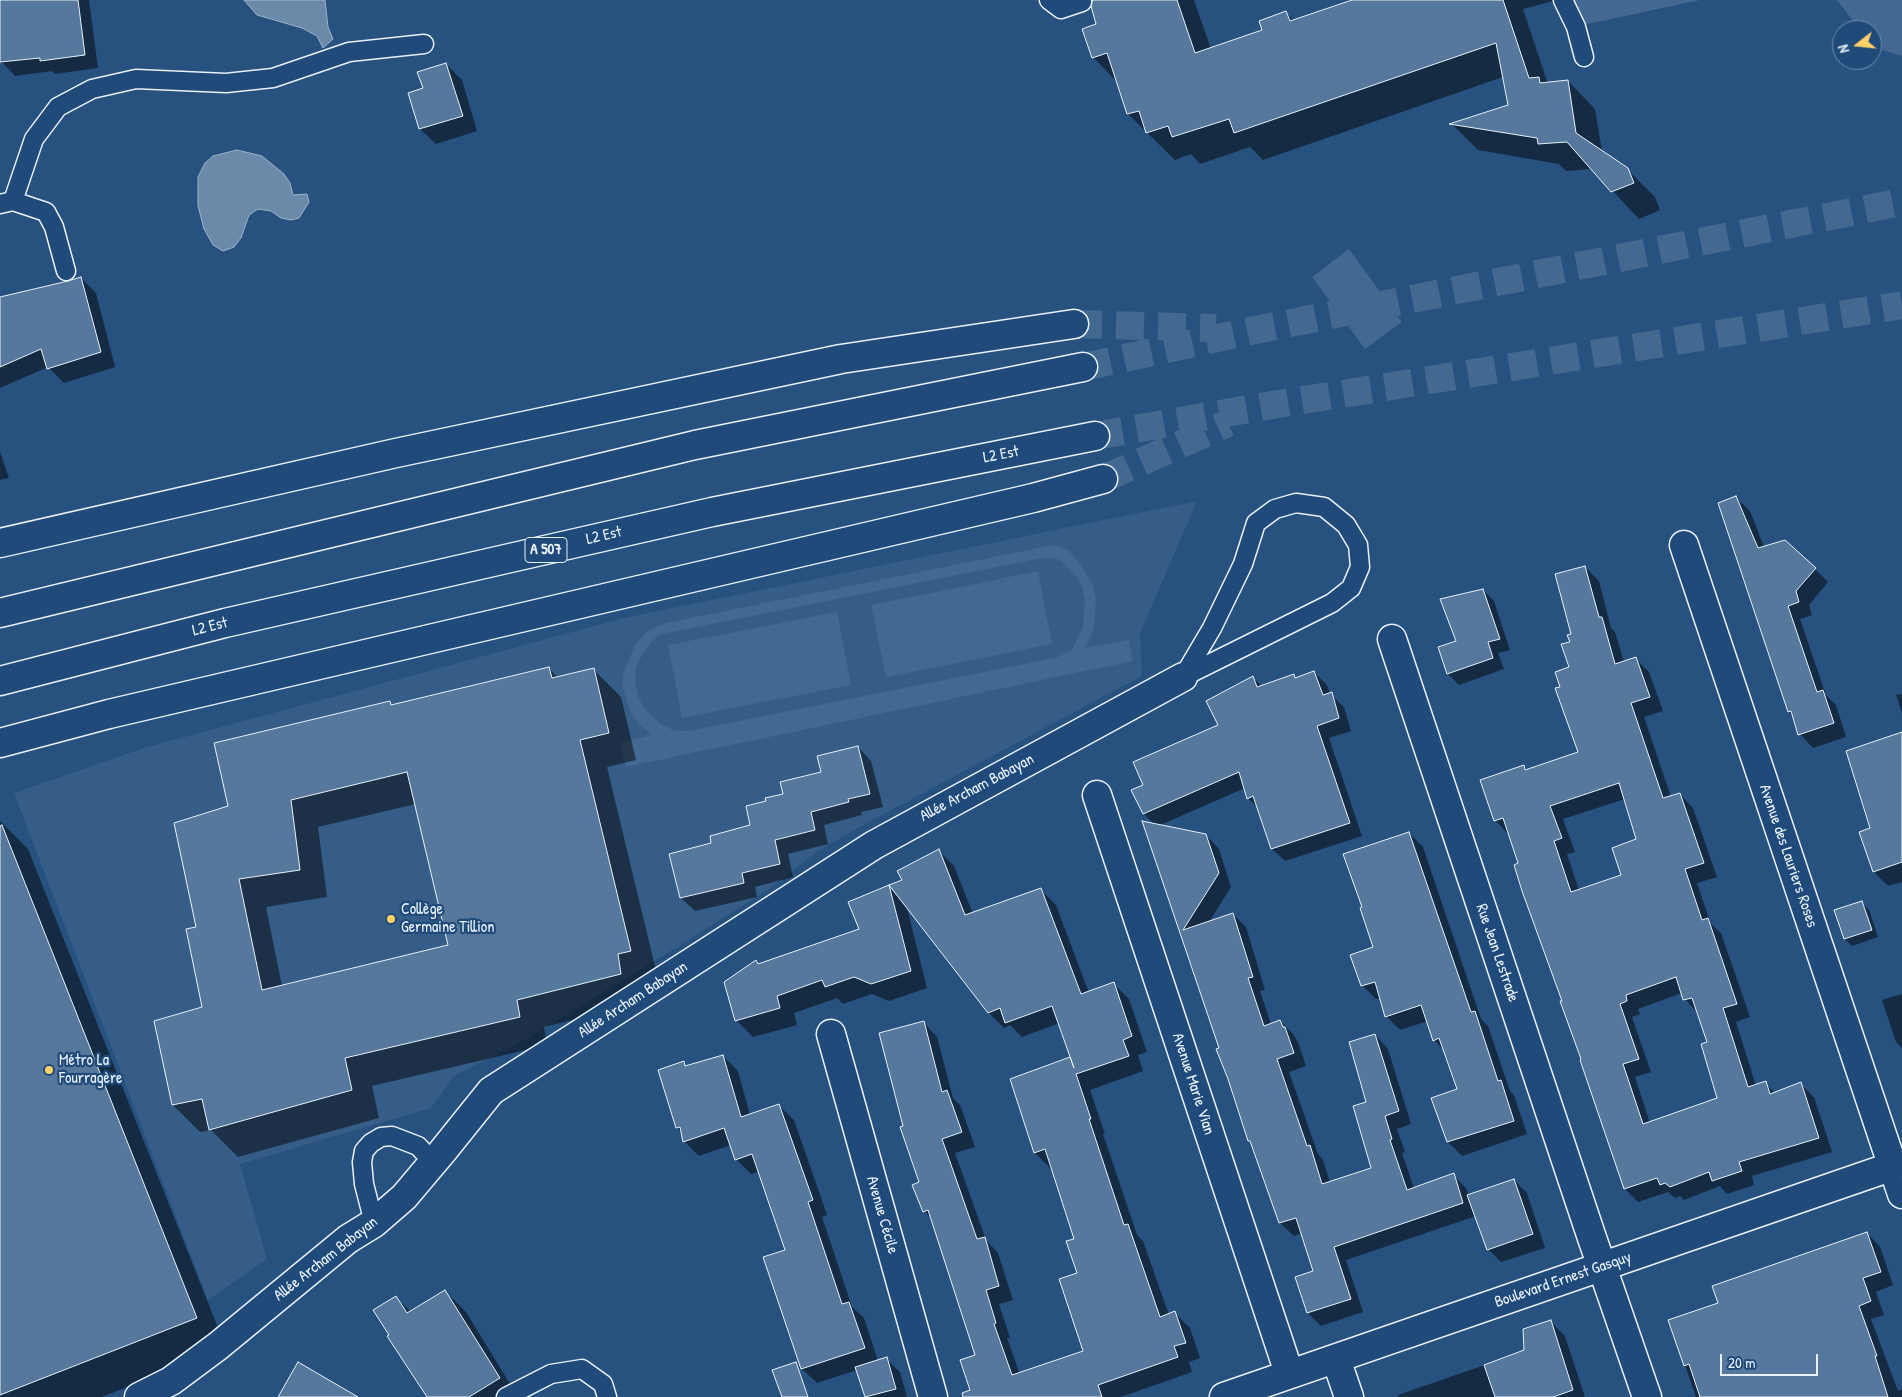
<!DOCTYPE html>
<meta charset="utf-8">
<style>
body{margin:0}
#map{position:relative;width:1902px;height:1397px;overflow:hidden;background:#27517f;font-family:"Patrick Hand",sans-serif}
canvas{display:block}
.north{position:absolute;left:1832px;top:20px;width:50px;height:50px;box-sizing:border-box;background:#1f4a7a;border:1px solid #6f8dac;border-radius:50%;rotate:254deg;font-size:14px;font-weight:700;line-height:20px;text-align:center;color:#e8f1f8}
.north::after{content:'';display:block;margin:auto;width:18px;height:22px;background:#ffd166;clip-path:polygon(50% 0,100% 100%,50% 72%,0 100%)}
.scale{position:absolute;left:1720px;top:1354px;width:98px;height:22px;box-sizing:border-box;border:2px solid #e8f1f8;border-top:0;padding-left:6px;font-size:15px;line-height:18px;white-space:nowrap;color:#e8f1f8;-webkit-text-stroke:4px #1f4a7a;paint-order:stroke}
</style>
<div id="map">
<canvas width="1902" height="1397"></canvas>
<div class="north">N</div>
<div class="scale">20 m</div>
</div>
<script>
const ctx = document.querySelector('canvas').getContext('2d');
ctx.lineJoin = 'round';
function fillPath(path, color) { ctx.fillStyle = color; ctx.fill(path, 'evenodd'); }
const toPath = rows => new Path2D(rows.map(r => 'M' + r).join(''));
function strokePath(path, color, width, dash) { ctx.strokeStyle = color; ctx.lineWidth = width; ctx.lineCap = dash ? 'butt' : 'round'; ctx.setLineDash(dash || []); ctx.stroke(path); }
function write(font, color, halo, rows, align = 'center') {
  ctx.font = font + ' "Patrick Hand",sans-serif'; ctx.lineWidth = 4.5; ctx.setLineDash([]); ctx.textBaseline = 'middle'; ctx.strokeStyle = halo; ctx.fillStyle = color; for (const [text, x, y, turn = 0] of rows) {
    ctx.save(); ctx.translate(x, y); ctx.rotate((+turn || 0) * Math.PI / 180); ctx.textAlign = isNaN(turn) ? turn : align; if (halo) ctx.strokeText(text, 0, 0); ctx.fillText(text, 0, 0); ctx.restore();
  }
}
fillPath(toPath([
 [1197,501,1140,633,1142,676,865,824,815,853,769,889,674,949,528,1038,454,1076,431,1108,240,1164,267,1259,208,1300,14,793,144,748,624,618]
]), '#355d88');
fillPath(toPath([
 [1572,0,1700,0,1583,25,1577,7],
 [1837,0,1902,0,1902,56,1879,49,1872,43,1872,30,1860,30],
 [1349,249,1402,322,1365,349,1312,277],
 [1054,545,1067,549,1078,561,1093,585,1096,600,1094,628,1085,648,1129,640,1133,661,626,767,620,743,652,735,640,725,631,714,623,688,623,675,634,647,645,633,657,626,670,622],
 [1043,558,1058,559,1065,565,1076,576,1082,587,1085,600,1083,628,1071,651,1058,657,690,731,675,731,661,724,648,712,640,701,635,684,636,668,643,653,653,640,661,634],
 [1038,571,1052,644,886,677,871,605],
 [837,612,851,685,682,718,668,645]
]), '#436891');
const water = toPath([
 [244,0,325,0,328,27,333,39,323,48,317,36,302,28,257,15,244,0],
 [237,150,262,156,284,174,290,183,293,195,307,194,309,202,299,218,291,220,281,218,271,211,258,209,249,215,241,238,234,247,223,251,213,245,204,229,198,206,198,177,205,163,213,156,237,150]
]);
fillPath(water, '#6b8aaa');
strokePath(water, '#9db3c9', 1);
fillPath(toPath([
 [0,0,89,0,98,68,55,74,52,71,15,76,2,62],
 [1093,0,1194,0,1211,49,1264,31,1286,13,1294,21,1348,3,1348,0,1557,0,1523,9,1548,84,1568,81,1595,109,1602,151,1627,169,1655,197,1660,210,1639,219,1592,169,1566,171,1559,164,1478,150,1452,124,1509,105,1503,77,1263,160,1250,147,1200,164,1191,154,1175,160,1128,114,1118,83,1093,57,1098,24],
 [446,64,462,80,477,131,436,144,420,129,410,93,424,89],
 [81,278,96,293,115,367,64,383,48,367,0,388,0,306],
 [0,452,9,478,0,480],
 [1736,498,1750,511,1764,547,1815,569,1828,582,1809,605,1812,615,1800,619,1826,695,1836,705,1846,737,1813,748,1800,734,1794,717,1789,712],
 [1585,567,1599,581,1611,628,1615,632,1624,662,1636,659,1649,672,1663,711,1644,717,1671,797,1680,794,1693,808,1717,877,1697,883,1711,924,1721,933,1750,1017,1736,1022,1756,1086,1765,1083,1775,1093,1800,1084,1814,1097,1832,1152,1752,1176,1754,1185,1727,1194,1720,1186,1684,1200,1680,1196,1675,1198,1668,1192,1638,1202,1625,1189,1520,864,1508,834,1495,820,1523,766,1527,770,1580,753,1562,688,1571,668,1572,634],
 [1625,799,1638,840,1622,876,1579,890,1567,854,1575,852,1563,819],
 [1682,993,1685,999,1698,1013,1708,1043,1719,1099,1650,1123,1635,1077,1651,1072,1632,1017,1640,1014,1638,1009],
 [1483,590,1494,601,1510,650,1498,653,1504,669,1459,685,1448,674,1439,648,1457,642],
 [549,668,558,678,593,669,621,697,636,760,607,767,658,979,648,1001,544,1027,547,1045,372,1086,379,1118,238,1157,211,1130,200,1132,173,1105,204,1008,197,928,230,806,390,703,393,706],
 [416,804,450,946,282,986,266,907,327,897,318,827],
 [1314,672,1327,685,1330,694,1344,707,1351,731,1329,738,1362,836,1285,861,1272,849,1258,808,1248,798,1245,788,1158,826,1206,835,1219,849,1231,887,1209,922,1233,914,1246,927,1265,990,1260,991,1271,1024,1280,1021,1293,1034,1298,1042,1306,1066,1289,1072,1318,1154,1323,1160,1330,1182,1373,1169,1368,1102,1375,1035,1388,1049,1411,1124,1397,1129,1405,1152,1402,1153,1414,1188,1453,1175,1466,1188,1469,1196,1514,1180,1527,1193,1545,1248,1501,1262,1488,1249,1476,1216,1346,1260,1363,1312,1321,1326,1308,1313,1315,1272,1302,1233,1294,1236,1280,1223,1252,1144,1249,1141,1218,1050,1220,1049,1144,823,1155,825,1144,814,1144,786,1220,726,1252,677,1262,686,1293,675,1297,679],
 [1902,694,1902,713,1896,695],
 [1902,739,1902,882,1888,886,1874,872,1872,829],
 [858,747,871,761,883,807,861,812,862,815,824,825,828,844,788,854,793,877,755,887,757,897,695,911,681,898,713,844,752,826,767,802,785,795,822,773],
 [0,821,28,849,226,1348,102,1397,0,1397],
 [1409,833,1423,847,1481,1019,1488,1026,1510,1091,1514,1095,1527,1134,1462,1156,1448,1142,1433,1099,1459,1090,1445,1051,1434,1040,1428,1021,1400,1030,1386,1016,1381,998,1376,999,1362,985],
 [939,851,954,866,973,914,1041,890,1056,905,1089,993,1114,984,1129,999,1147,1052,1138,1055,1143,1071,1090,1090,1105,1134,1103,1134,1137,1235,1143,1241,1169,1315,1175,1313,1190,1328,1200,1358,1189,1362,1192,1372,1121,1397,1055,1397,1084,1352,1075,1239,1052,1167,1050,1168,1035,1153,1070,1059,1073,1062,1060,1023,1022,1037,1010,1025,1004,1028,989,1013,906,904,927,988,889,1001,872,994,843,1004,837,998,794,1013,797,1025,753,1037,736,1020,756,961,759,965,860,930,888,887,896,894,903,880],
 [1861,902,1869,910,1878,937,1852,946,1845,939],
 [1902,994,1902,1048,1896,1042,1882,1000],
 [923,1022,937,1037,953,1098,960,1105,975,1147,955,1153,986,1240,998,1253,1013,1300,999,1304,1010,1338,1007,1338,1027,1394,1017,1397,977,1397,976,1356,932,1219,924,1211,921,1183,904,1127],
 [723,1056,738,1071,750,1115,779,1106,794,1120,827,1215,822,1217,852,1307,864,1318,878,1361,886,1359,900,1372,907,1397,866,1397,857,1370,817,1383,802,1369,787,1251,759,1171,751,1174,736,1159,731,1145,699,1156,684,1141,682,1133,677,1127,683,1063,687,1067],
 [1867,1233,1880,1247,1893,1285,1876,1292,1884,1315,1871,1319,1898,1391,1902,1389,1902,1397,1696,1397,1670,1321,1719,1304],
 [445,1291,466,1312,518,1397,428,1397,396,1298,411,1312],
 [1550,1321,1565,1336,1585,1397,1398,1397,1398,1395,1525,1351]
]), '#0007');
const building = toPath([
 [0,0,78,0,85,55,40,61,40,58,0,62,0,0],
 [1092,0,1177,0,1195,53,1262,30,1259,21,1286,11,1290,21,1352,0,1503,0,1529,78,1539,77,1540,83,1568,80,1576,133,1628,168,1634,183,1611,192,1567,142,1538,144,1537,138,1449,124,1508,105,1496,43,1234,133,1229,119,1172,137,1168,126,1146,133,1139,111,1127,114,1107,53,1092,58,1082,29,1096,24,1091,6,1092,0],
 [446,63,463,116,419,129,408,93,423,88,417,72,446,63],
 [81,277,101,352,47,369,41,349,0,367,0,297,68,281,81,277],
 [1736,496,1758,548,1785,540,1816,568,1796,591,1799,602,1788,606,1817,692,1823,690,1834,723,1798,735,1791,711,1788,712,1718,503,1736,496],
 [1585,566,1599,617,1602,617,1615,664,1636,657,1650,697,1631,703,1663,798,1680,793,1704,863,1685,869,1702,920,1708,918,1737,1004,1723,1008,1748,1087,1766,1081,1770,1094,1801,1082,1819,1138,1739,1162,1742,1171,1712,1181,1709,1172,1670,1187,1665,1183,1660,1185,1657,1178,1624,1189,1580,1060,1581,1059,1560,1001,1562,1001,1522,891,1514,865,1518,863,1503,818,1494,821,1480,780,1524,765,1525,770,1578,752,1555,688,1560,687,1555,672,1569,667,1561,644,1570,642,1567,635,1571,634,1555,574,1585,566],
 [1619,783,1636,839,1612,848,1621,875,1571,892,1554,841,1562,838,1550,806,1619,783],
 [1676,977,1683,1000,1692,998,1707,1042,1701,1044,1717,1098,1643,1124,1623,1064,1639,1059,1620,1004,1627,1001,1626,995,1676,977],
 [1483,589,1500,639,1488,642,1493,658,1447,674,1438,647,1456,641,1440,599,1483,589],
 [549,667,552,678,594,668,609,733,580,740,631,951,618,954,621,974,517,1000,520,1017,345,1058,352,1090,209,1130,202,1099,172,1105,154,1021,202,1007,186,929,196,927,174,823,228,806,214,743,390,701,391,705,549,667],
 [407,772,448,945,262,990,239,879,300,870,291,800,407,772],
 [1314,671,1323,695,1332,692,1339,718,1317,726,1350,823,1271,849,1253,796,1247,799,1239,772,1143,814,1131,790,1143,785,1133,762,1218,725,1206,701,1253,676,1257,687,1294,674,1295,678,1314,671],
 [1902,732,1902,862,1873,872,1859,832,1870,828,1846,751,1902,732],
 [858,746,870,794,848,799,849,802,811,812,815,830,775,840,780,864,742,873,744,883,680,898,669,854,711,843,710,836,750,825,746,806,766,801,765,798,783,794,780,782,821,772,817,756,858,746],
 [1142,821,1206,834,1219,873,1183,930,1233,913,1253,977,1248,978,1264,1026,1280,1020,1283,1027,1285,1027,1294,1053,1277,1059,1307,1146,1310,1145,1322,1184,1371,1168,1353,1106,1366,1102,1349,1042,1375,1034,1399,1111,1385,1116,1392,1139,1390,1140,1407,1190,1454,1173,1463,1203,1334,1247,1351,1299,1307,1313,1295,1277,1313,1271,1296,1218,1279,1223,1250,1141,1248,1141,1228,1079,1216,1049,1219,1048,1142,821],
 [2,825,197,1318,0,1395,0,826,2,825],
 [1409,832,1471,1012,1475,1011,1498,1081,1501,1080,1514,1121,1447,1142,1431,1098,1457,1089,1439,1038,1433,1041,1421,1005,1385,1017,1375,982,1361,986,1350,955,1373,947,1360,908,1362,907,1343,854,1409,832],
 [939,849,965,915,1041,888,1081,994,1114,982,1132,1036,1123,1040,1129,1056,1076,1074,1091,1119,1089,1119,1124,1225,1128,1224,1160,1317,1175,1311,1186,1343,1174,1346,1178,1357,1098,1385,1102,1397,963,1397,962,1393,970,1390,960,1360,975,1355,928,1210,923,1212,912,1185,919,1182,900,1127,903,1126,879,1033,924,1021,942,1092,947,1090,962,1132,942,1139,977,1239,985,1237,999,1286,986,1290,996,1323,994,1324,1012,1375,1083,1351,1059,1279,1077,1273,1066,1241,1074,1239,1045,1149,1034,1153,1010,1079,1070,1057,1074,1068,1052,1006,1005,1023,1000,1008,988,1013,889,885,902,880,897,871,939,849],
 [889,885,911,971,871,984,854,977,825,987,822,980,777,996,780,1008,735,1021,724,982,756,960,758,964,859,929,848,902,889,885],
 [1862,901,1872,930,1844,939,1834,910,1862,901],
 [723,1055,741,1117,779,1104,813,1200,808,1202,842,1304,849,1302,865,1348,801,1369,763,1257,785,1250,752,1154,735,1160,724,1128,683,1142,680,1127,676,1128,658,1070,684,1061,685,1066,723,1055],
 [1514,1179,1533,1234,1487,1250,1467,1195,1514,1179],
 [1867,1232,1881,1272,1863,1278,1871,1301,1859,1306,1877,1356,1875,1356,1888,1397,1700,1397,1689,1364,1684,1366,1668,1320,1718,1303,1712,1286,1867,1232],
 [445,1290,500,1378,469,1397,427,1397,387,1336,389,1335,373,1310,396,1296,407,1313,445,1290],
 [1551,1320,1573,1390,1553,1397,1495,1397,1484,1365,1524,1350,1523,1329,1551,1320],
 [887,1357,896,1389,865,1397,855,1367,887,1357],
 [298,1362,358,1397,278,1397,298,1362],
 [796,1362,808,1397,782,1397,772,1370,796,1362]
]);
fillPath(building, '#57789d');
strokePath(building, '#e8f1f8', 1);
strokePath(toPath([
 [1074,324,1216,328],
 [1083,367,1260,329,1902,202],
 [1095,436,1266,406,1902,305],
 [1103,479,1228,423]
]), '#446991', 28, [28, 14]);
const service = toPath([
 [1049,0,1061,9,1082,2],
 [1563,0,1576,27,1584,57],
 [13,201,46,212,54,227,66,271],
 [0,204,13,201,34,139,58,107,92,89,136,79,226,83,273,78,349,52,424,44],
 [1296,503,1324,507,1346,525,1358,545,1360,567,1351,588,1332,603,1183,677,1212,628,1243,564,1256,523,1275,509,1296,503],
 [374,1223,364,1184,362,1162,364,1151,371,1143,381,1137,392,1136,418,1146,434,1163],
 [506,1397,551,1374,582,1369,603,1384,607,1397]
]);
const minor = toPath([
 [1684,545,1902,1194],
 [1392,639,1591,1235,1647,1397],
 [1097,795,1289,1373],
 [831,1034,933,1397],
 [1336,1359,1349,1397],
 [139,1397,171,1381,218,1346,348,1239,374,1223,404,1197,442,1152,491,1091,874,845,1183,677],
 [1224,1397,1902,1163]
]);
const motorway = toPath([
 [0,543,396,453,841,359,1074,324],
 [0,613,695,445,1083,367],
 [0,681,225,623,712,512,1095,436],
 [0,743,109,714,1033,498,1103,479]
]);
strokePath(service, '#e8f1f8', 21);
strokePath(minor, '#e8f1f8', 31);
strokePath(motorway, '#e8f1f8', 31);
strokePath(service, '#1f4a7a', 18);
strokePath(minor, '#1f4a7a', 28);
strokePath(motorway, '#1f4a7a', 28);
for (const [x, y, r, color] of [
 [391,919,5,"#ffd166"],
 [49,1070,5,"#ffd166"]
]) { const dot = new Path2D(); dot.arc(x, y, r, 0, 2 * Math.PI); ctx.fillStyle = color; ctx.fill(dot); strokePath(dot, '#1f4a7a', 2); }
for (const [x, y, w] of [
 [546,550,42]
]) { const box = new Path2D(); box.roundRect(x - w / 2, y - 12.5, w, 25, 4); ctx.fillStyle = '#1f4a7a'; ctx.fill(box); strokePath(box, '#e8f1f8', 1); }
write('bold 15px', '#e8f1f8', null, [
 ["A 507",546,550]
]);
write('16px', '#e8f1f8', '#1f4a7a', [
 ["L2 Est",1001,455,-11],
 ["L2 Est",604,536,-13],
 ["L2 Est",210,627,-14],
 ["Allée Archam Babayan",977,788,-28],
 ["Avenue des Lauriers Roses",1788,856,71],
 ["Rue Jean Lestrade",1497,953,71],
 ["Allée Archam Babayan",633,1000,-33],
 ["Avenue Marie Vian",1193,1084,72],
 ["Avenue Cécile",882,1215,74],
 ["Allée Archam Babayan",326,1259,-38],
 ["Boulevard Ernest Gasquy",1563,1280,-19]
]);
write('16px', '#e8f1f8', '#1f4a7a', [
 ["Collège",401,910],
 ["Germaine Tillion",401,928],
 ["Métro La",59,1061],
 ["Fourragère",59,1079]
], 'left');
</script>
